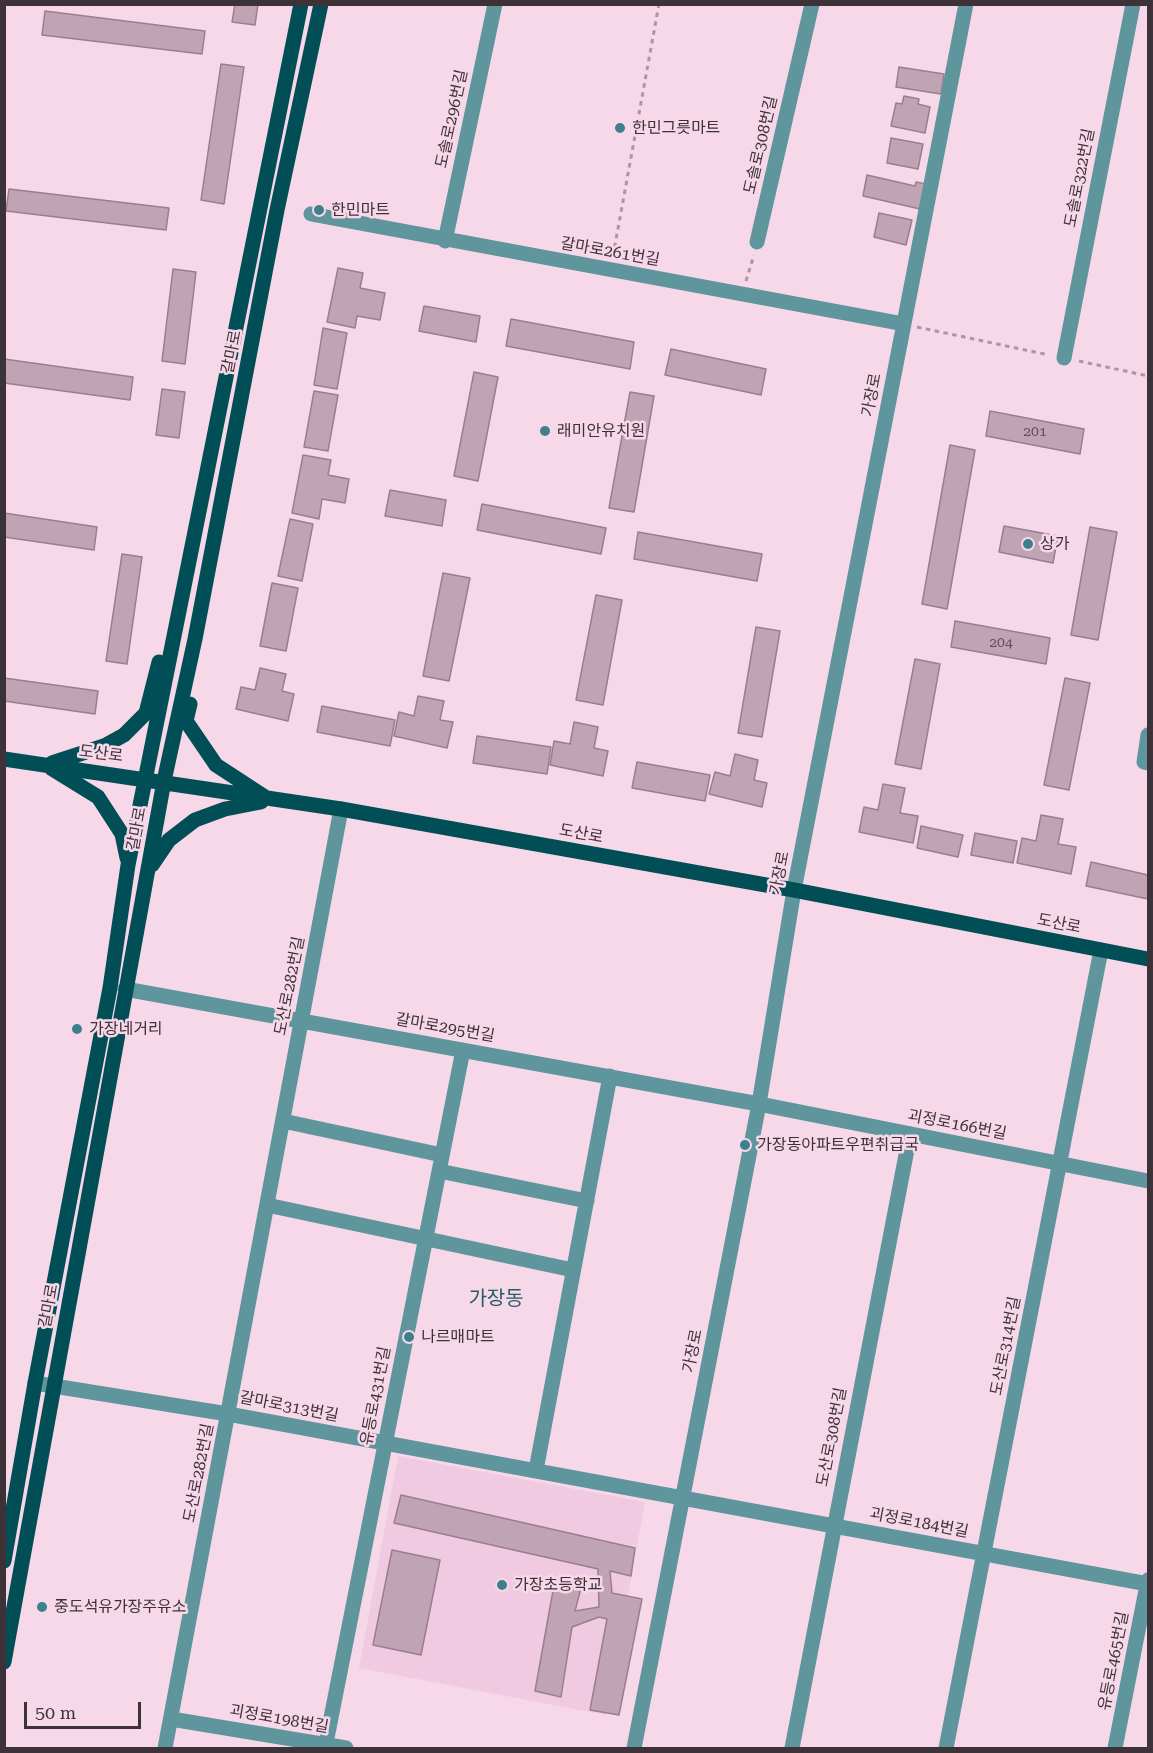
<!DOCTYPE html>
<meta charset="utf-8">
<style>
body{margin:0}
#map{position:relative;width:1153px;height:1753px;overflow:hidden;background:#f7d8e9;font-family:"Roboto Serif",serif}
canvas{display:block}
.frame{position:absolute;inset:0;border:6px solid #3e3239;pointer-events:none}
.scale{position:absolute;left:24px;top:1702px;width:117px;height:27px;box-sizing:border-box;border:3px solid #3e3239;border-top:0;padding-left:8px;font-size:18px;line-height:21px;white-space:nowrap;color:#3e3239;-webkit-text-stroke:4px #f7d8e9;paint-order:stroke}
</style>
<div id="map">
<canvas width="1153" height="1753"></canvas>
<div class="frame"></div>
<div class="scale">50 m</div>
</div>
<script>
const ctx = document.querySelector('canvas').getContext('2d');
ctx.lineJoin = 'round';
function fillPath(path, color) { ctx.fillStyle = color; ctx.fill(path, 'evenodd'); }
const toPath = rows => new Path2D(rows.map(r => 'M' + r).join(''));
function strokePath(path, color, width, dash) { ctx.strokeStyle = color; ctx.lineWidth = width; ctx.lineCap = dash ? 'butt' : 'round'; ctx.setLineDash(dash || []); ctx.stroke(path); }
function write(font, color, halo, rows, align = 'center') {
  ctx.font = font + ' "Roboto Serif","Noto Sans KR",serif'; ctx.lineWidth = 5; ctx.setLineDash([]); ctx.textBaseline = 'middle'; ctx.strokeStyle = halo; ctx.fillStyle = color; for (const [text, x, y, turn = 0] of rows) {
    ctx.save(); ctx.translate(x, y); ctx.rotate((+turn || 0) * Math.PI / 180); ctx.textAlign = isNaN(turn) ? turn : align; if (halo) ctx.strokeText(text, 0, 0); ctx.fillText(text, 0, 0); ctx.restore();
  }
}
fillPath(toPath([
 [398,1456,645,1502,606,1715,359,1668]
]), '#f0cae0');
const building = toPath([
 [235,4,258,4,255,25,232,22,235,4],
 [45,11,205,31,202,54,42,35,45,11],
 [221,64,244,67,224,204,201,200,221,64],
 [899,67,944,74,941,94,896,87,899,67],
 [904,96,919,99,918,104,930,107,925,133,891,126,896,103,902,104,904,96],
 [891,138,923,144,918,169,887,163,891,138],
 [867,175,915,186,916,182,926,184,920,209,863,196,867,175],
 [9,189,169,208,166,230,6,211,9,189],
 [879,213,912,220,906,245,874,237,879,213],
 [338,268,363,273,360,288,385,293,380,320,357,316,355,328,327,322,338,268],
 [173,269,196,272,185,364,162,361,173,269],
 [424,306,480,316,476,342,419,331,424,306],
 [511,319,634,342,630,369,506,346,511,319],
 [323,328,347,333,337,389,314,385,323,328],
 [671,349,766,369,761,395,665,375,671,349],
 [4,359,133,377,130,400,4,383,4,359],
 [474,372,498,377,478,481,454,476,474,372],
 [162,389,185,392,179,438,156,435,162,389],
 [314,391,338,395,328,451,304,447,314,391],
 [630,392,654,396,634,512,609,508,630,392],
 [990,411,1084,429,1080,454,986,436,990,411],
 [950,445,975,450,947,609,922,604,950,445],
 [303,455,331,460,328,475,349,479,345,503,322,499,319,519,292,513,303,455],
 [390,490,446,500,442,526,385,516,390,490],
 [482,504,606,528,601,554,477,530,482,504],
 [4,513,97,527,94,550,4,537,4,513],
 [290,519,313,524,302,581,278,576,290,519],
 [1004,526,1058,536,1053,563,999,552,1004,526],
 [1090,527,1117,532,1098,640,1071,635,1090,527],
 [638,532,762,554,757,581,634,559,638,532],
 [122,554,142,557,127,664,106,661,122,554],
 [443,573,470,578,449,681,423,676,443,573],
 [272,583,298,588,286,651,260,646,272,583],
 [596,595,622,600,603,705,576,700,596,595],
 [955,621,1050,638,1046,664,951,647,955,621],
 [756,627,780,631,762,737,738,733,756,627],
 [915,659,940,664,921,769,895,764,915,659],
 [260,668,286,674,282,691,294,694,288,721,236,709,241,687,255,690,260,668],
 [4,678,98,691,95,714,4,701,4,678],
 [1065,678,1090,683,1069,790,1044,785,1065,678],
 [418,696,444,701,440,720,453,722,447,748,394,736,399,712,414,716,418,696],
 [322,706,395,720,390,746,317,732,322,706],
 [574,722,598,727,594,748,608,751,603,776,550,765,554,741,570,744,574,722],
 [477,736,551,747,547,774,473,763,477,736],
 [735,754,758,760,754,780,767,783,762,807,709,794,715,772,730,776,735,754],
 [637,762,710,775,705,801,632,788,637,762],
 [883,784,905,788,900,813,918,816,913,843,859,832,864,807,878,810,883,784],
 [1041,815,1063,819,1058,844,1076,847,1071,874,1017,863,1022,838,1036,841,1041,815],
 [921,826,963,835,958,857,917,848,921,826],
 [975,833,1017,841,1013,863,971,855,975,833],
 [1091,862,1148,875,1148,899,1086,886,1091,862],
 [401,1495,635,1548,631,1576,610,1571,612,1593,642,1599,619,1715,590,1710,607,1619,599,1617,572,1627,561,1697,535,1691,554,1585,581,1588,575,1611,599,1607,598,1569,394,1523,401,1495],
 [392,1550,440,1560,421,1655,373,1645,392,1550]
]);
fillPath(building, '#c1a4b4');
strokePath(building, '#9a7e8e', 1.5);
strokePath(toPath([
 [613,256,659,4],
 [746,281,754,255],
 [917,327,1049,355],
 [1079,361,1148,376]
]), '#ad95a2', 3, [4.5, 4.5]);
strokePath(toPath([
 [311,214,904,324],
 [445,241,495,4],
 [757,242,812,4],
 [1064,358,1133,4],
 [1148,735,1144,762,1148,763],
 [125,989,759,1104,1148,1181],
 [283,1121,442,1155],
 [439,1171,587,1201],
 [267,1205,573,1270],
 [35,1383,228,1414,1148,1584],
 [536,1470,610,1076],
 [171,1719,346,1748],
 [165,1748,341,809],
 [325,1748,463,1050],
 [634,1748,759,1104,794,890,966,4],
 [792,1748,910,1134],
 [946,1748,1101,950],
 [1115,1748,1148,1580]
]), '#5f959d', 15);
strokePath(toPath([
 [190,704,186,721,216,765,265,797],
 [4,759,341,809,794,890,1148,959],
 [52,763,104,746,124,735,146,713,159,662],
 [51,768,98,797,122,834,127,858],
 [152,865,169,840,195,820,225,809,261,802],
 [4,1561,35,1383,110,988,128,865,301,4],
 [4,1662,164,781,195,639,277,210,321,4]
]), '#024e57', 15);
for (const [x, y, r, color] of [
 [620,128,6,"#3b818c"],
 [319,210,6,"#3b818c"],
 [545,431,6,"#3b818c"],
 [1028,544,6,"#3b818c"],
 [77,1029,6,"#3b818c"],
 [745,1145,6,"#3b818c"],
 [409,1337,6,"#3b818c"],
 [502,1585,6,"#3b818c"],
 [42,1607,6,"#3b818c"]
]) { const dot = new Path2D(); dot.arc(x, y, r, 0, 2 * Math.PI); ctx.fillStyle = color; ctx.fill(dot); strokePath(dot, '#f7d8e9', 2); }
write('14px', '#5f4e58', null, [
 ["201",1035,432],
 ["204",1001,643]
]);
write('16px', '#3e3239', '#f7d8e9', [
 ["도솔로296번길",452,119,-78],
 ["도솔로308번길",761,145,-77],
 ["도솔로322번길",1080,178,-79],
 ["갈마로261번길",610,252,10],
 ["갈마로",232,352,-79],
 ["가장로",872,395,-79],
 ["도산로",101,754,7],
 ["갈마로",137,829,-80],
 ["도산로",581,834,10],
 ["가장로",780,873,-79],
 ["도산로",1059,924,11],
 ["도산로282번길",290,986,-79],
 ["갈마로295번길",445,1028,10],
 ["괴정로166번길",957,1125,11],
 ["갈마로",49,1306,-80],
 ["도산로314번길",1006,1346,-79],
 ["가장로",693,1351,-79],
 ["유등로431번길",376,1396,-79],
 ["갈마로313번길",289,1407,11],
 ["도산로308번길",832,1437,-79],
 ["도산로282번길",199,1473,-79],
 ["괴정로184번길",919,1523,11],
 ["유등로465번길",1114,1661,-79],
 ["괴정로198번길",279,1719,10]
]);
write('16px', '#3e3239', '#f7d8e9', [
 ["한민그릇마트",632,128],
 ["한민마트",331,210],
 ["래미안유치원",557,431],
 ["상가",1040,544],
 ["가장네거리",89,1029],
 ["가장동아파트우편취급국",757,1145],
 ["나르매마트",421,1337],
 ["가장초등학교",514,1585],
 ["중도석유가장주유소",54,1607]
], 'left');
write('20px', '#245d65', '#f7d8e9', [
 ["가장동",496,1299]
]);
</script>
